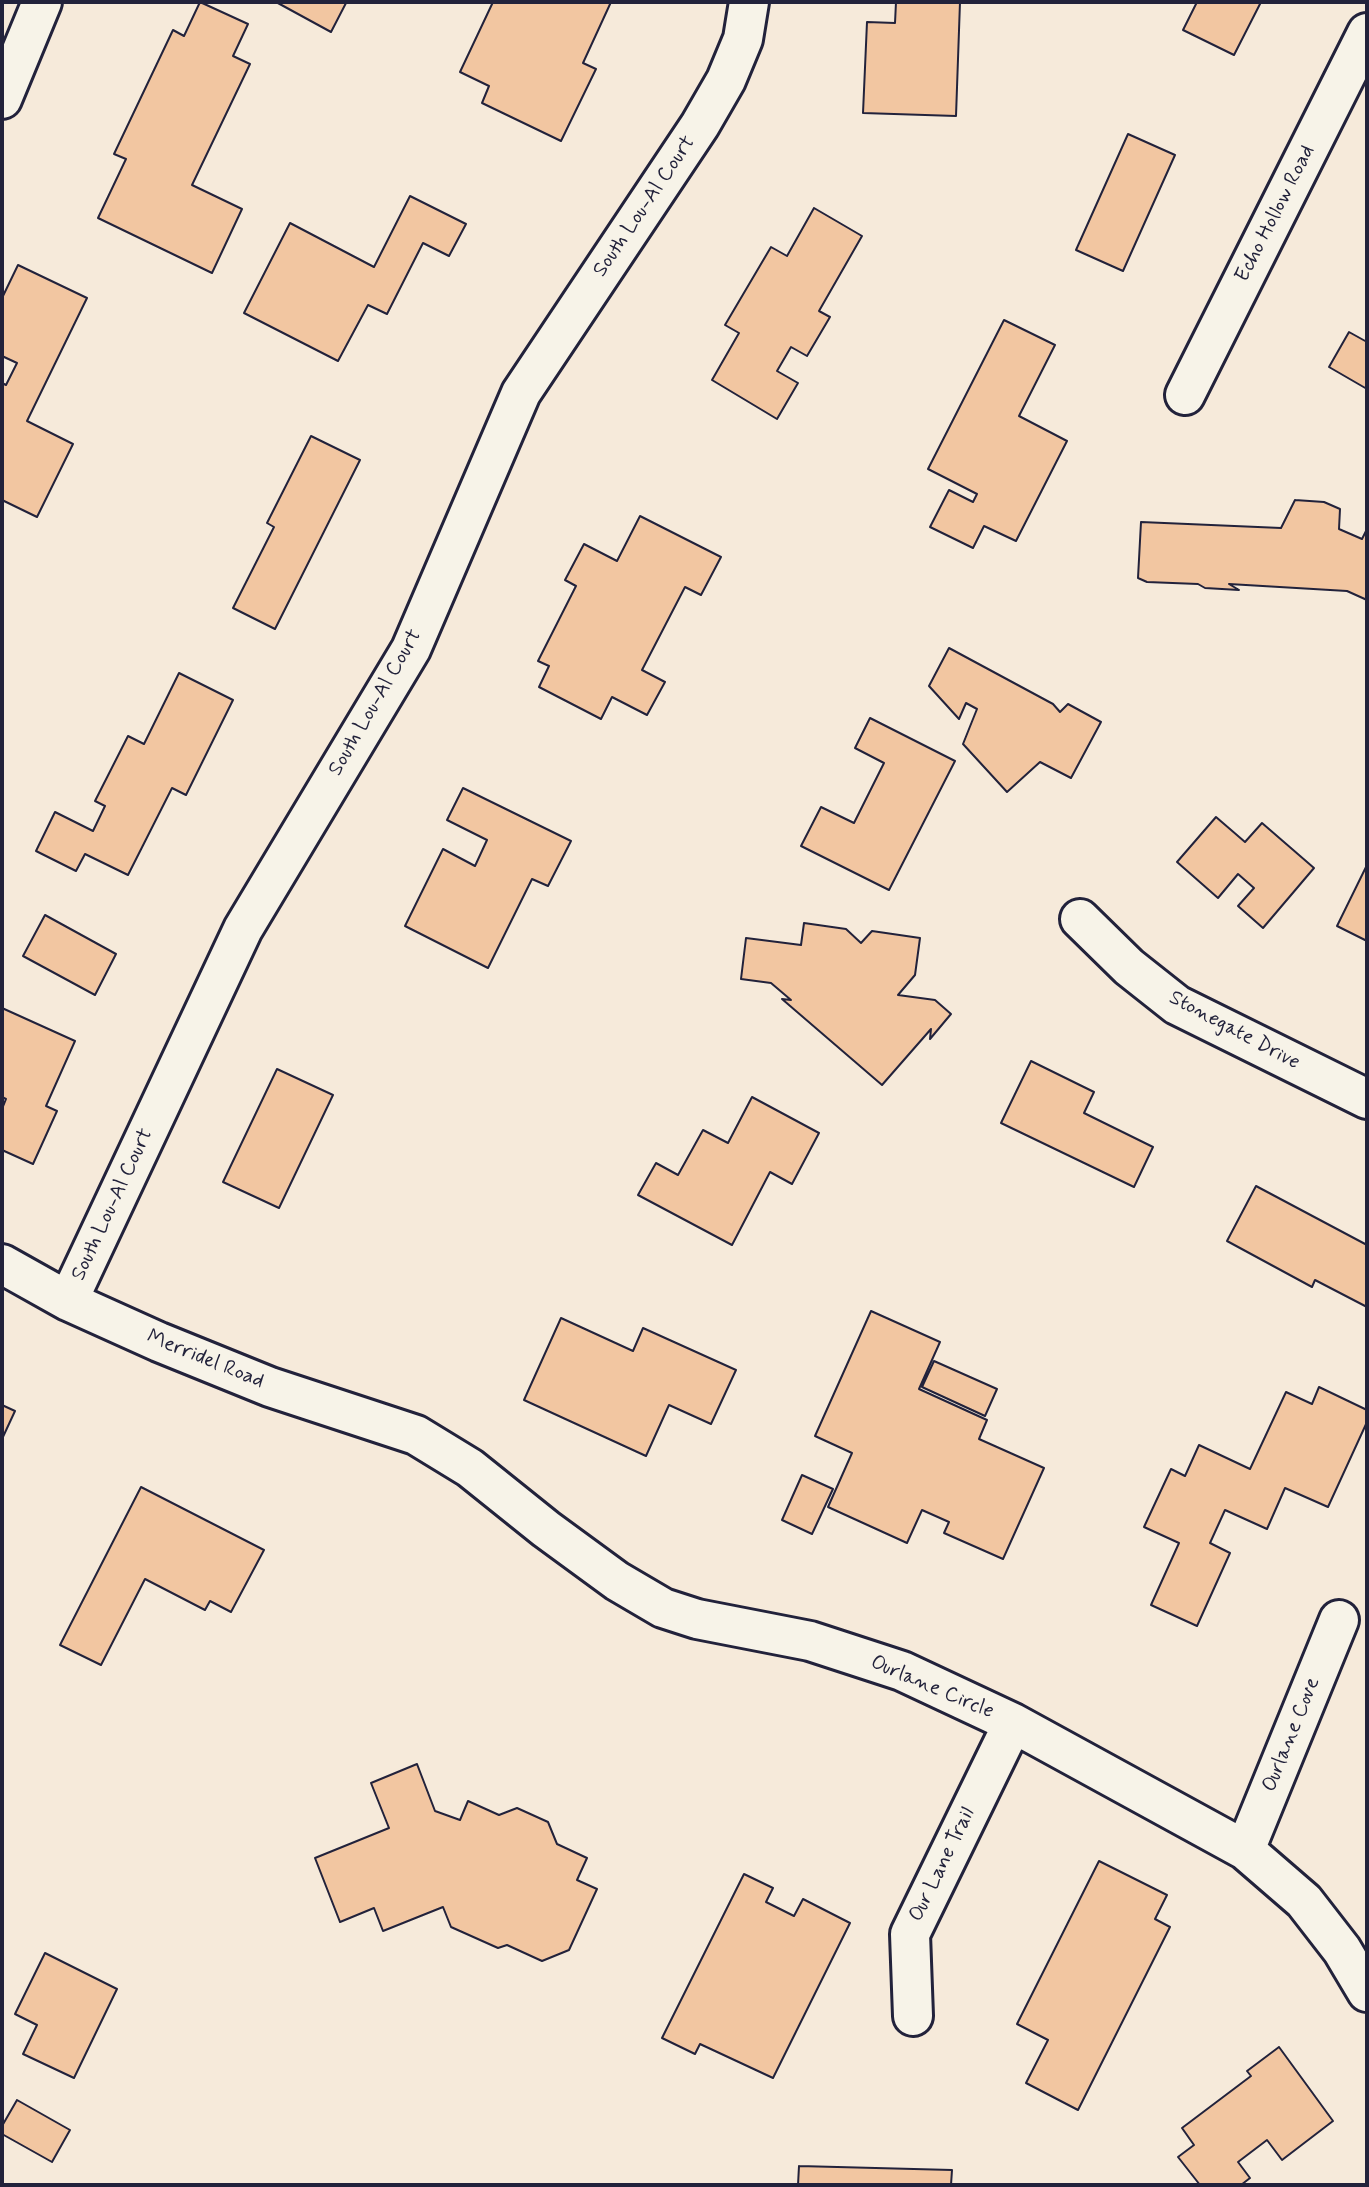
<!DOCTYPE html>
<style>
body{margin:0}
#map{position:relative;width:1369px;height:2187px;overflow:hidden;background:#f6eada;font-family:Mynerve,sans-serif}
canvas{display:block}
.frame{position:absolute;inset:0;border:4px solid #22223b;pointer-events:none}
</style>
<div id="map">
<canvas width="1369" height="2187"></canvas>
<div class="frame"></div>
</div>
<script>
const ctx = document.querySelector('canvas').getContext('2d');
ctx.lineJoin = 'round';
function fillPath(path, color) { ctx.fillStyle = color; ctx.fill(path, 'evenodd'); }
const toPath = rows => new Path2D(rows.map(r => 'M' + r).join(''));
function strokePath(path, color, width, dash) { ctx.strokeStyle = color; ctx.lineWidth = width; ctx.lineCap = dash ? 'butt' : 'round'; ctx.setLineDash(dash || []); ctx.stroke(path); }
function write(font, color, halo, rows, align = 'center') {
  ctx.font = font + ' Mynerve,sans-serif'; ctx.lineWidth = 7; ctx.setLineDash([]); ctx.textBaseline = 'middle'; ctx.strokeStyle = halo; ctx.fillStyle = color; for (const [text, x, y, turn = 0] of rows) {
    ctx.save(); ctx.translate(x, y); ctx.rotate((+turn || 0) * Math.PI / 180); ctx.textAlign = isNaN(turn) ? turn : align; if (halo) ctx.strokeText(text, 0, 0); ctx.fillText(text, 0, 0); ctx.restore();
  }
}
const building = toPath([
 [200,2,248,24,233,56,250,64,192,185,242,209,212,273,98,218,126,159,114,154,173,30,184,36,200,2],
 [276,2,343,2,346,3,331,32,276,2],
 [493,2,611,2,583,63,596,69,561,141,482,103,489,86,460,72,493,2],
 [896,2,960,2,956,116,863,113,867,22,895,23,896,2],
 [1197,2,1261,2,1234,55,1183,30,1197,2],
 [1128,134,1175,155,1123,271,1076,250,1128,134],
 [410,196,466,224,449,256,423,243,387,314,368,305,338,361,244,313,290,223,374,267,410,196],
 [814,208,862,236,819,311,830,317,807,356,791,347,777,371,798,383,777,419,712,380,739,333,725,325,771,247,787,256,814,208],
 [18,265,87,298,27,421,73,444,37,517,2,500,2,383,6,385,17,363,2,356,2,298,18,265],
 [1004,320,1055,345,1019,416,1067,441,1016,541,984,526,973,548,930,527,949,490,973,502,977,494,928,469,1004,320],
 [1349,332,1367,342,1367,389,1329,367,1349,332],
 [311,436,360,460,275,629,233,608,274,527,267,523,311,436],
 [1295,500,1324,502,1340,509,1339,529,1362,539,1367,529,1367,600,1347,591,1229,584,1239,590,1205,588,1198,584,1147,582,1138,578,1141,522,1281,528,1295,500],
 [640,516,721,557,701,595,685,587,642,670,665,682,647,715,612,697,601,719,539,687,549,666,538,661,576,586,565,580,584,544,617,561,640,516],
 [949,648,1053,704,1060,712,1068,704,1101,722,1071,778,1040,762,1007,792,963,744,977,709,966,703,959,719,929,686,949,648],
 [179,673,233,700,186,795,172,788,128,875,85,854,76,871,36,851,55,812,93,831,105,806,95,801,128,736,144,744,179,673],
 [870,718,955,761,889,890,801,846,821,807,854,823,884,763,855,748,870,718],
 [463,788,571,841,548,886,532,879,488,968,405,926,443,849,475,866,487,840,447,820,463,788],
 [1216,817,1245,842,1262,823,1314,868,1263,928,1238,906,1254,888,1238,874,1218,898,1177,862,1216,817],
 [1366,867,1367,868,1367,941,1337,926,1366,867],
 [45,915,116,954,95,995,23,956,45,915],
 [804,923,846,929,861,943,872,931,920,938,915,975,898,995,935,1000,951,1014,930,1039,931,1029,882,1085,782,999,791,1000,771,983,741,979,746,938,801,945,804,923],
 [2,1008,75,1041,46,1106,57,1111,33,1164,2,1150,2,1109,6,1099,2,1097,2,1008],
 [1031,1061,1094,1092,1084,1113,1153,1147,1134,1187,1001,1123,1031,1061],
 [277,1069,333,1095,279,1208,223,1182,277,1069],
 [752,1097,819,1133,792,1184,770,1172,732,1245,638,1195,656,1163,678,1175,703,1130,728,1143,752,1097],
 [1256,1186,1367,1245,1367,1307,1315,1280,1312,1287,1227,1241,1256,1186],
 [871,1311,940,1342,919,1389,987,1420,979,1439,1044,1468,1003,1559,944,1533,949,1522,922,1510,907,1543,828,1507,852,1453,815,1436,871,1311],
 [561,1318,633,1351,643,1328,736,1370,711,1424,669,1405,646,1456,524,1400,561,1318],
 [934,1361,997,1389,985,1416,922,1387,934,1361],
 [1319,1387,1367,1410,1367,1422,1328,1507,1285,1488,1267,1529,1225,1510,1210,1543,1230,1553,1197,1626,1151,1605,1179,1543,1144,1527,1171,1469,1185,1476,1199,1445,1250,1469,1286,1392,1312,1404,1319,1387],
 [2,1405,15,1411,2,1439,2,1405],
 [802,1475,833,1489,812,1534,782,1520,802,1475],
 [141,1487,264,1550,231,1612,210,1601,205,1610,145,1579,101,1665,60,1645,141,1487],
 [417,1764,435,1811,460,1820,468,1801,499,1815,517,1808,548,1822,557,1844,587,1858,577,1880,597,1889,569,1950,542,1961,507,1945,498,1948,451,1927,443,1907,383,1931,374,1908,340,1922,315,1858,389,1828,371,1783,417,1764],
 [1099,1861,1167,1895,1155,1919,1170,1927,1078,2110,1026,2083,1048,2040,1017,2024,1099,1861],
 [744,1874,773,1888,766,1902,794,1916,803,1899,850,1923,773,2078,700,2044,695,2054,662,2038,744,1874],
 [45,1953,117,1989,74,2078,23,2054,37,2025,15,2014,45,1953],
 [1279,2047,1333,2121,1282,2160,1267,2140,1238,2162,1250,2178,1241,2185,1200,2185,1178,2157,1194,2145,1182,2128,1251,2076,1247,2071,1279,2047],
 [17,2100,70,2130,52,2162,2,2134,2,2126,17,2100],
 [799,2166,952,2170,951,2185,798,2185,799,2166]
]);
fillPath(building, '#f2c6a1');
strokePath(building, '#22223b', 2);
const street = toPath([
 [2,99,42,2],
 [1185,395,1367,33],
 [1080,919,1129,967,1177,1005,1367,1099],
 [2,1264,68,1301,159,1342,270,1387,416,1435,470,1468,546,1529,617,1581,663,1608,697,1619,810,1641,902,1671,1013,1723,1245,1850,1304,1901,1342,1950,1367,1992],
 [68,1301,243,929,411,649,521,393,700,125,726,80,743,39,749,2],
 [1245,1850,1339,1620],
 [913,2016,910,1934,1013,1723]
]);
strokePath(street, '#22223b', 44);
strokePath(street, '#f7f3e8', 38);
write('21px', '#22223b', '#f7f3e8', [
 ["South Lou-Al Court",645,207,-56],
 ["Echo Hollow Road",1276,214,-63],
 ["South Lou-Al Court",376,703,-60],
 ["Stonegate Drive",1234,1031,28],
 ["South Lou-Al Court",113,1205,-65],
 ["Merridel Road",205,1360,22],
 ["Ourlane Circle",932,1688,23],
 ["Ourlane Cove",1292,1735,-68],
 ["Our Lane Trail",943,1865,-64]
]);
</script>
